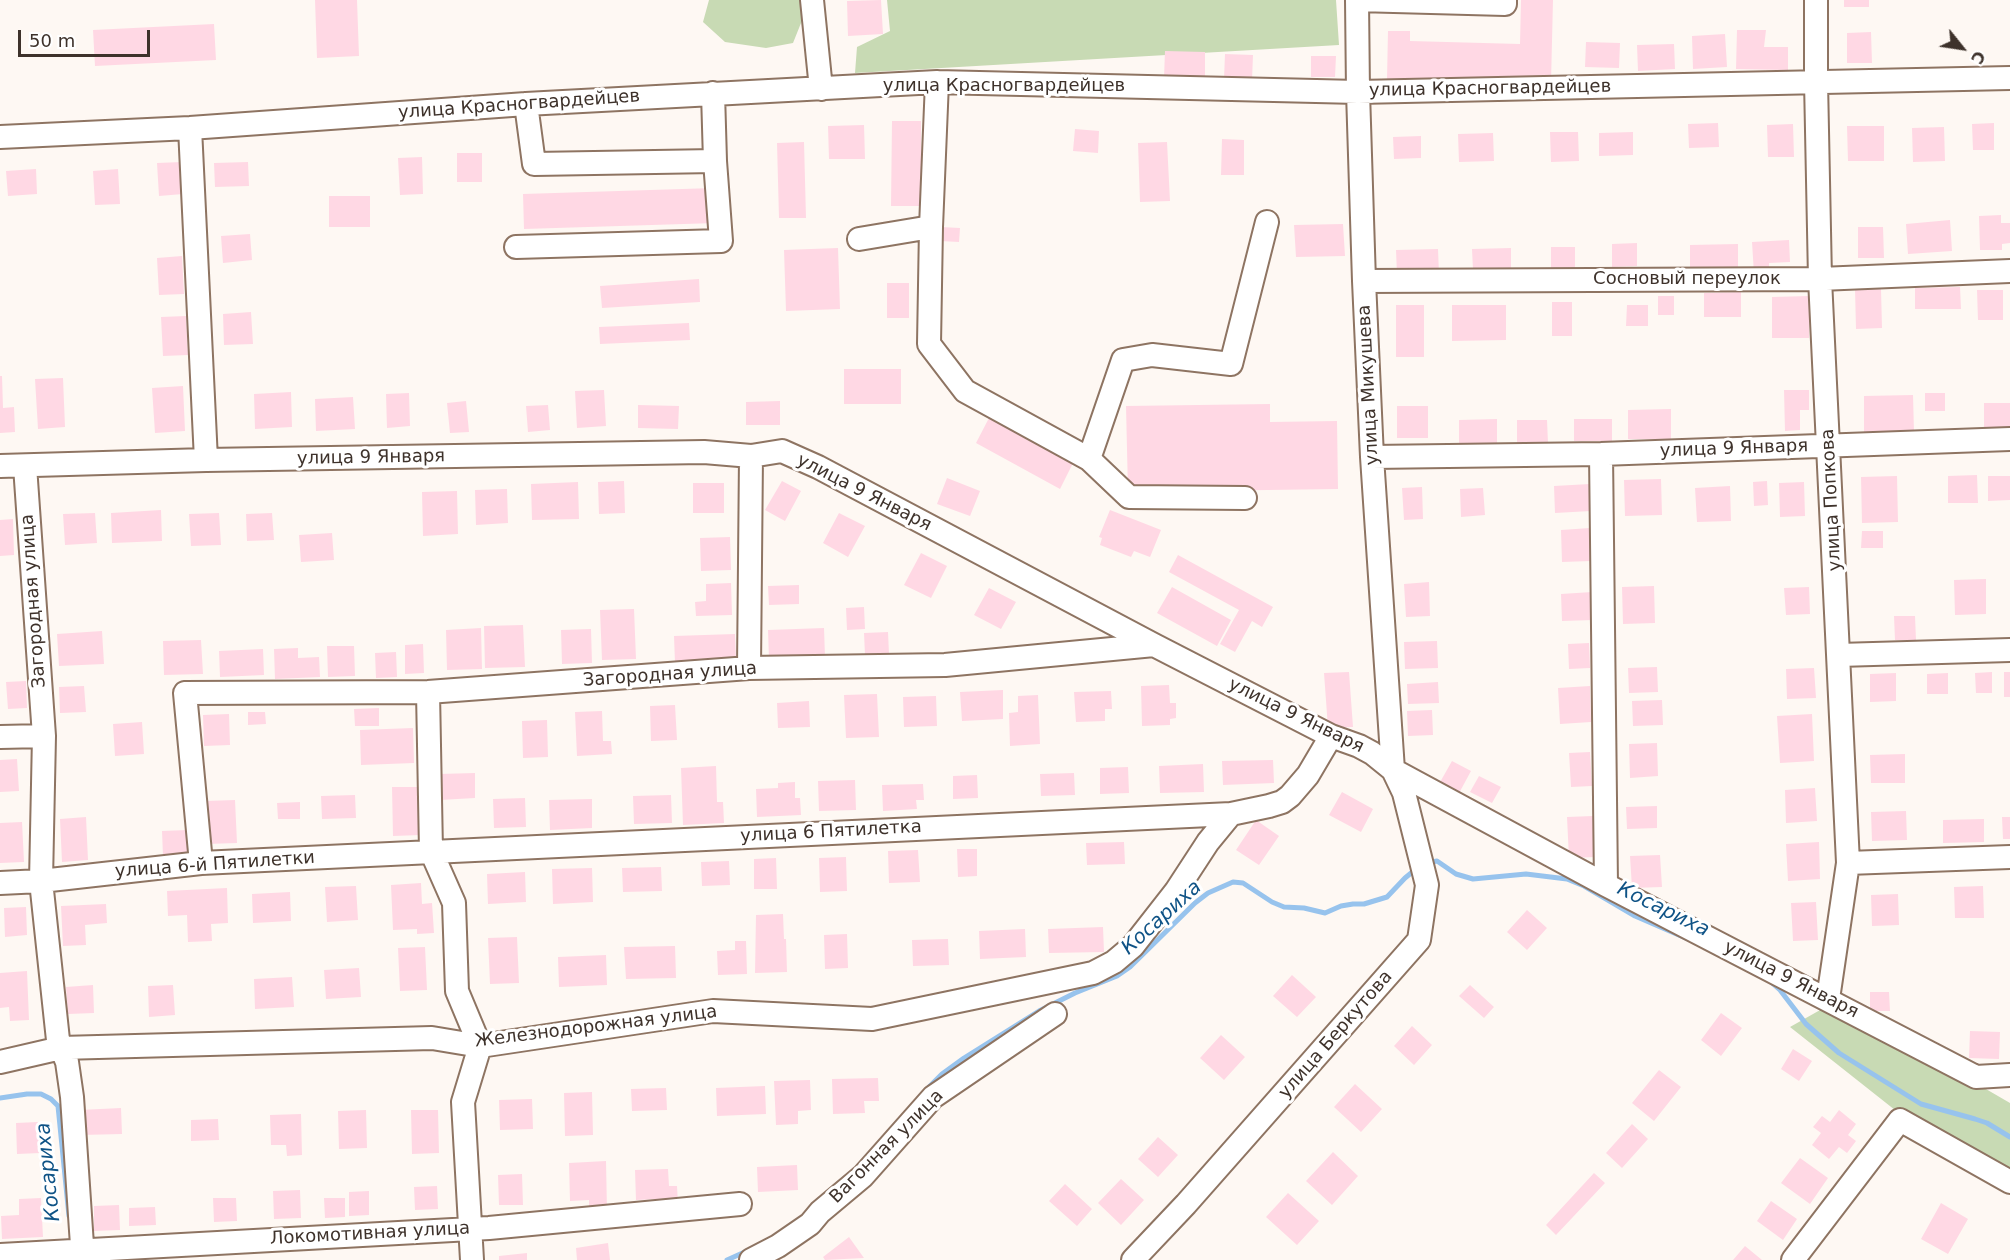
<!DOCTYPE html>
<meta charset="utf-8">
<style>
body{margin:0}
#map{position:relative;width:2010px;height:1260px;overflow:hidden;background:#fef8f3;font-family:"DejaVu Sans",sans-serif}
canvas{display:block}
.north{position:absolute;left:1932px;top:18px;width:60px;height:60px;-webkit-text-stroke:4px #fff;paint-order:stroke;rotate:120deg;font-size:16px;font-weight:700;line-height:24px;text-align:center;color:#3e322b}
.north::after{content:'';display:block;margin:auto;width:21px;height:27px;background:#3e322b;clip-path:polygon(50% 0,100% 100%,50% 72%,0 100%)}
.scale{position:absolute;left:18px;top:30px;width:132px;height:27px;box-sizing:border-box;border:3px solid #3e322b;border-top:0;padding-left:8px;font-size:18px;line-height:21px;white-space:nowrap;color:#3e322b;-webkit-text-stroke:4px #fff;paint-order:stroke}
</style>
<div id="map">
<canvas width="2010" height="1260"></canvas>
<div class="north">С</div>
<div class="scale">50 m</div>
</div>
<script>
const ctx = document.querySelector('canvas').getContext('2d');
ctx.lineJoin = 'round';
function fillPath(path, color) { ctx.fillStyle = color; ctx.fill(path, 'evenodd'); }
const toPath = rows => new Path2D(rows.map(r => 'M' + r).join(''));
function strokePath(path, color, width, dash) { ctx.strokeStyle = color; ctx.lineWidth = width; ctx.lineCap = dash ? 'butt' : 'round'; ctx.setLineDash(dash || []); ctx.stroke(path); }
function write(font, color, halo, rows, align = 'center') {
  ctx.font = font + ' "DejaVu Sans",sans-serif'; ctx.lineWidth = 6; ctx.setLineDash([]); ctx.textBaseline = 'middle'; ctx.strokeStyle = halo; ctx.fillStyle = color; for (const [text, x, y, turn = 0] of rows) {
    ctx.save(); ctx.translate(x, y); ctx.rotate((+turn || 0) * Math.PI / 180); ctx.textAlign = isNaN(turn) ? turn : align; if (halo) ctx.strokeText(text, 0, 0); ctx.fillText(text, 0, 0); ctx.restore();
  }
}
fillPath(toPath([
 [709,0,801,0,803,18,793,43,766,48,725,42,703,22],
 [887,0,1336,0,1339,45,855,73,857,47,890,31],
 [1829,1005,1948,1067,2010,1103,2010,1185,1900,1114,1790,1027]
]), '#c8dab4');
strokePath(toPath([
 [1427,863,1437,861,1456,874,1473,879,1526,874,1567,879,1584,886,1635,916,1688,939],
 [1771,982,1780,990,1806,1024,1839,1053,1921,1104,1975,1119,1987,1123,2010,1137],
 [929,1087,942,1074,964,1058,1039,1011,1075,993,1117,976,1130,967,1195,903,1208,893,1233,882,1243,883,1272,902,1284,907,1304,908,1325,913,1341,906,1353,904,1364,904,1387,897,1405,878,1416,869],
 [0,1098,27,1094,41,1094,51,1099,58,1106,69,1216],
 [727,1260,747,1251]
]), '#97c3ed', 5);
fillPath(toPath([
 [315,0,357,0,359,56,317,58],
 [881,0,883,34,848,36,847,1],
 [1521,0,1553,0,1551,82,1387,79,1388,31,1410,31,1410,41,1520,44],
 [1844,0,1869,0,1869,7,1844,7],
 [214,24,216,60,95,66,93,30],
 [1737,30,1766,30,1764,47,1788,47,1788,70,1736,69],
 [1871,32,1872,63,1847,63,1847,33],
 [1725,34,1727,67,1693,69,1692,36],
 [1586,42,1620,43,1619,68,1585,67],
 [1674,44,1675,69,1638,71,1637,45],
 [1165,51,1205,52,1205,79,1164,78],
 [1225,54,1253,55,1252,80,1224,79],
 [1311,56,1336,56,1335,77,1311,77],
 [892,121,921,121,921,206,891,206],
 [1718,123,1719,147,1689,148,1688,124],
 [1994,123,1994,150,1973,150,1972,124],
 [1793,124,1794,157,1768,157,1767,125],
 [864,125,865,159,829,159,828,126],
 [1847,126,1884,126,1884,161,1848,161],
 [1944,127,1945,161,1913,162,1912,128],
 [1075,129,1099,131,1098,153,1073,151],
 [1550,132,1578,132,1579,161,1551,162],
 [1633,132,1633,155,1599,156,1599,133],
 [1493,133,1494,161,1459,162,1458,134],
 [1421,136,1421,158,1394,159,1393,137],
 [1222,139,1244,140,1244,175,1221,175],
 [804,142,806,218,779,218,777,143],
 [1167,142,1170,201,1140,202,1138,143],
 [457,153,482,153,482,182,457,182],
 [422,157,423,194,400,195,398,158],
 [182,162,183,194,159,196,157,163],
 [248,162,249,186,215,187,214,163],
 [36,169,37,194,8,196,6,171],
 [118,169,120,204,95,205,93,171],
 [714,188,716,223,524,229,523,194],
 [329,196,370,196,370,227,329,227],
 [2001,215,2001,223,2010,223,2010,243,2002,244,2002,250,1980,250,1979,216],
 [1950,220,1952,251,1908,254,1906,224],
 [1343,224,1345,256,1296,257,1294,225],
 [941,227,960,228,959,242,940,241],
 [1858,227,1883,227,1884,258,1858,258],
 [250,234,252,260,223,263,221,236],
 [1789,240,1790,262,1769,263,1769,273,1754,274,1752,242],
 [1637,243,1637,266,1612,267,1612,244],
 [1738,244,1738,267,1690,268,1690,245],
 [1551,247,1575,247,1575,271,1551,271],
 [838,248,840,309,786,311,784,250],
 [1511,248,1511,269,1473,270,1472,249],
 [1438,249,1439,274,1397,275,1396,250],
 [182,256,184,294,159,295,157,258],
 [699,279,700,302,602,308,600,286],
 [887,283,909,283,909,318,887,318],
 [1960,287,1961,309,1915,309,1915,288],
 [1855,289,1881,289,1882,328,1856,329],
 [1977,290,2003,290,2003,320,1978,320],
 [1741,292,1741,317,1704,317,1704,293],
 [1658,296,1674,296,1674,315,1658,315],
 [1809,296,1809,338,1772,338,1772,297],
 [1552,302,1572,302,1572,336,1552,336],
 [1396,305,1424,305,1424,357,1396,357],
 [1452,305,1506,305,1506,340,1452,341],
 [1627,305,1648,305,1648,326,1626,326],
 [251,312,253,344,224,345,223,314],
 [186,316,188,355,163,356,161,317],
 [689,323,690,340,600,344,599,327],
 [844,369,901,369,901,404,844,404],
 [0,376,2,376,3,408,14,407,15,432,0,433],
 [63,378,65,427,38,429,35,379],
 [183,386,185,431,155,433,152,388],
 [604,390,606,426,577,428,575,391],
 [1784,390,1809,390,1809,410,1800,410,1800,430,1785,431],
 [291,392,292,427,255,429,254,394],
 [409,393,410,426,387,428,386,394],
 [1925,393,1945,393,1945,411,1925,411],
 [1913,395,1914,432,1864,432,1864,396],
 [353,397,355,429,316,431,315,399],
 [466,401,469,432,450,433,447,403],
 [780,401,780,425,746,425,746,402],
 [1984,403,2010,403,2010,428,1984,428],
 [1270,404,1270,422,1337,421,1338,489,1128,492,1126,406],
 [548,405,550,430,528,432,526,406],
 [638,405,679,406,678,429,638,428],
 [1397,406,1428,406,1428,438,1397,438],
 [1671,409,1671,439,1628,439,1628,410],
 [989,418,1073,463,1060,489,976,443],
 [1497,419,1497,444,1459,444,1459,420],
 [1574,419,1612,419,1612,441,1574,441],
 [1517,420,1547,420,1548,443,1517,443],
 [1977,475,1978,503,1948,503,1948,476],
 [1897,476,1898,522,1862,523,1861,477],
 [1988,476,2010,476,2010,500,1988,501],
 [947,478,980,491,970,516,937,504],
 [1661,479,1662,515,1625,516,1624,480],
 [624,481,625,513,599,514,598,482],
 [782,481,801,491,785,521,765,510],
 [1767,481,1768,505,1754,506,1753,482],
 [578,482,579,519,532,520,531,484],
 [1804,482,1805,516,1780,517,1779,483],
 [693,483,724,483,724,513,693,513],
 [1590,484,1591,511,1555,513,1554,486],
 [1730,486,1731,521,1697,522,1695,488],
 [1422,487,1423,519,1404,520,1402,488],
 [1483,488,1485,515,1461,517,1460,489],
 [507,489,508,523,476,525,475,490],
 [457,491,458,534,423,536,422,492],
 [161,510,162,541,112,543,111,513],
 [1110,510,1161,530,1150,557,1134,551,1131,557,1100,545,1102,538,1099,537],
 [95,513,97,543,65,545,63,514],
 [219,513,221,545,191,546,189,514],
 [272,513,274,540,247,541,246,514],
 [839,513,865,526,848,557,823,543],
 [13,519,14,555,0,556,0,520],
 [1590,528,1591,561,1562,562,1561,530],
 [1862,531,1883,531,1883,548,1861,548],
 [332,533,334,560,301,562,299,535],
 [730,537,731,570,701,571,700,538],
 [921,553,947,566,931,598,904,585],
 [1178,555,1273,607,1262,627,1252,621,1235,652,1220,644,1239,610,1169,572],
 [1986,579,1986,614,1955,615,1954,580],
 [1429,582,1430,616,1406,617,1404,584],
 [731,583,732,615,696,616,695,602,706,601,706,584],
 [799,585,799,604,769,605,768,586],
 [1654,586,1655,623,1623,624,1622,587],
 [1172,587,1231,620,1217,646,1157,613],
 [1809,587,1810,614,1786,615,1784,588],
 [989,588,1016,602,1001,629,974,615],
 [1592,592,1593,620,1562,621,1561,594],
 [864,607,865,629,847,630,846,608],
 [634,609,636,659,602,660,600,610],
 [1894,616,1915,616,1916,640,1895,640],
 [523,625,525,667,485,668,484,626],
 [481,628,482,669,447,670,446,630],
 [824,628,825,657,769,659,768,630],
 [591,629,592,663,562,664,561,630],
 [102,631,104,664,59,666,57,634],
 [888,632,889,654,865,655,864,633],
 [735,634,736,660,675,663,674,636],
 [201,640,203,674,164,675,163,641],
 [1437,641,1438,668,1405,669,1404,642],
 [1589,643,1590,668,1569,669,1568,644],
 [423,644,424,673,405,674,405,645],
 [327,646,354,646,355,676,328,677],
 [298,648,298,658,319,657,320,677,275,679,274,649],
 [263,649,264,675,220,677,219,651],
 [396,652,397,677,376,678,375,653],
 [1657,667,1658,692,1629,693,1628,668],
 [1814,668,1816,698,1787,699,1786,669],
 [1349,672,1353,727,1328,728,1324,673],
 [1992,672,1992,693,1976,693,1975,673],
 [2004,672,2010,672,2010,697,2004,697],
 [1896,673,1896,701,1870,702,1870,674],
 [1948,673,1948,694,1927,694,1927,674],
 [26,681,27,708,8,709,6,682],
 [1438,682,1439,703,1408,704,1407,684],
 [1169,685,1170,703,1176,703,1176,718,1170,719,1170,725,1142,726,1141,686],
 [84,686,86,712,60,713,59,687],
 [1590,686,1591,722,1560,724,1558,688],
 [1003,690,1003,719,962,721,960,692],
 [1111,691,1112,709,1105,709,1105,721,1076,722,1074,692],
 [877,694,879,737,846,738,844,695],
 [1038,695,1040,744,1010,746,1009,713,1018,712,1018,696],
 [936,696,937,726,904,727,903,697],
 [1662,700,1663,725,1633,726,1632,701],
 [809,701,810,727,778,728,777,703],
 [675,705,677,740,651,741,650,706],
 [379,708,379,726,355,726,354,709],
 [1432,710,1433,735,1408,736,1407,711],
 [602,711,603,741,611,741,612,754,577,756,575,712],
 [248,712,265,712,266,724,248,725],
 [229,714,230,745,204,746,203,715],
 [1812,714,1814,761,1780,763,1777,716],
 [547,720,548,757,523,758,522,721],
 [142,722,144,754,115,756,113,724],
 [413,728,414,763,361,765,360,730],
 [1657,743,1658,776,1630,778,1629,744],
 [1590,752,1592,786,1571,787,1569,753],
 [1905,754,1905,783,1871,783,1870,755],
 [17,759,19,791,0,792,0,760],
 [1273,760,1274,783,1223,785,1222,761],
 [1452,761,1471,771,1458,795,1439,784],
 [1203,764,1204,792,1160,793,1159,766],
 [716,766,717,802,723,802,724,823,683,825,681,768],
 [1128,767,1129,793,1100,794,1100,768],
 [475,773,475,798,440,800,439,774],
 [1074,773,1075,795,1041,796,1040,774],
 [977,775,978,798,953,799,953,776],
 [1479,776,1501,787,1492,803,1470,792],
 [855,780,856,810,819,811,818,781],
 [795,782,795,798,800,798,801,815,757,817,756,789,778,788,778,783],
 [923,784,924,800,916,800,917,809,883,811,882,785],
 [392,787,419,787,421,835,393,836],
 [1815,788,1817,821,1786,823,1785,790],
 [1342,792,1373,809,1361,832,1329,815],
 [355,795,356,818,322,819,321,796],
 [671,795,672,823,634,824,633,796],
 [525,798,526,827,494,828,493,799],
 [592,799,592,828,550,830,549,800],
 [235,800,237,843,207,844,206,801],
 [300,802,300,819,278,819,277,803],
 [1657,806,1657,828,1627,829,1626,807],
 [1906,811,1907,840,1872,841,1871,812],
 [1593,816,1595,857,1569,858,1567,817],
 [86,817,88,860,62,862,60,819],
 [2002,817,2010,817,2010,839,2003,839],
 [1984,819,1984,842,1943,843,1943,820],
 [1256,820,1279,836,1259,865,1236,850],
 [22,822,24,862,0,863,0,823],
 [188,830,190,855,163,856,162,831],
 [1124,842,1125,864,1087,865,1086,843],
 [1819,842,1820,879,1788,881,1786,844],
 [957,849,977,849,977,876,958,877],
 [918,850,920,882,889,883,888,851],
 [1660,855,1662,887,1632,888,1630,856],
 [846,857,847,891,820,892,819,858],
 [776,858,777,889,754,889,754,859],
 [729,861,730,885,702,886,701,862],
 [661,867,662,891,623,892,622,868],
 [592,868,593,902,553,904,552,869],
 [525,872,526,902,488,904,487,874],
 [421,883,422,904,432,903,434,933,417,934,417,929,393,930,391,885],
 [356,886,358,920,327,922,325,887],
 [1983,886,1984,918,1955,918,1954,887],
 [227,888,228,923,211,924,212,941,188,942,187,915,168,916,167,891],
 [290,892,291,921,253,923,252,894],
 [1898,894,1899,925,1872,926,1871,895],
 [1816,902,1818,940,1793,941,1791,903],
 [106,904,107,923,85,925,86,945,63,946,61,906],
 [26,907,27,935,5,937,4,908],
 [1527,910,1547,928,1527,950,1507,932],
 [783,914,784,939,786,939,787,972,755,973,756,915],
 [1103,927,1104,952,1049,953,1048,929],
 [1025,929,1026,957,980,959,979,931],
 [847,934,848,968,825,969,824,935],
 [517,937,519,983,490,984,488,938],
 [948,939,949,965,913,966,912,940],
 [735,941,746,941,747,974,718,975,717,951,735,950],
 [675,946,676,978,626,979,624,947],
 [425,947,427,990,400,991,398,948],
 [606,955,607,985,559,987,558,957],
 [359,968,361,997,326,999,324,970],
 [27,971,29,1020,10,1021,9,1007,0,1008,0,973],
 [1292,975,1316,997,1297,1017,1273,996],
 [292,977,294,1007,255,1009,254,979],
 [93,985,94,1013,68,1014,66,987],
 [173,985,175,1015,149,1017,148,986],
 [1470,985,1494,1007,1484,1018,1459,996],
 [1870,992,1889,992,1890,1011,1870,1011],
 [1721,1013,1742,1028,1721,1056,1701,1040],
 [1412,1026,1432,1045,1414,1065,1394,1046],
 [1970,1031,2000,1032,1999,1059,1969,1058],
 [1221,1035,1245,1057,1224,1080,1200,1058],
 [1793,1049,1812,1061,1799,1081,1781,1069],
 [1659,1070,1681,1087,1654,1121,1632,1103],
 [878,1078,879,1101,864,1101,865,1113,833,1114,832,1079],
 [810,1080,811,1110,798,1111,798,1124,776,1125,774,1081],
 [1355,1084,1382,1109,1361,1132,1334,1107],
 [765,1086,766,1114,717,1116,716,1088],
 [666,1088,667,1110,632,1111,631,1089],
 [592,1092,593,1135,565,1136,564,1093],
 [532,1099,533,1129,500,1130,499,1100],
 [121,1108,122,1134,81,1135,80,1110],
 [366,1110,367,1148,339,1149,338,1111],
 [411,1110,438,1110,439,1153,412,1154],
 [1839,1110,1856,1124,1848,1135,1856,1141,1847,1153,1839,1147,1829,1159,1812,1145,1821,1133,1813,1127,1822,1116,1830,1122],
 [301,1114,302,1155,287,1156,286,1145,271,1145,270,1115],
 [218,1119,219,1140,191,1141,191,1120],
 [38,1122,40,1153,17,1154,16,1123],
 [1632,1124,1648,1139,1622,1168,1606,1153],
 [1158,1137,1178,1155,1158,1177,1138,1159],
 [1333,1152,1358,1176,1332,1205,1306,1181],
 [1800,1158,1828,1178,1810,1204,1781,1183],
 [606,1161,607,1211,589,1211,589,1200,570,1201,569,1163],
 [797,1165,798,1190,758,1192,757,1167],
 [668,1169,669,1186,677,1186,678,1204,657,1205,657,1199,636,1200,635,1170],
 [1594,1173,1605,1183,1556,1235,1546,1225],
 [522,1174,523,1205,499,1205,498,1175],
 [1121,1179,1144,1200,1121,1225,1098,1203],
 [1065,1184,1092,1209,1077,1226,1049,1201],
 [437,1186,438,1209,415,1210,414,1187],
 [300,1190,301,1218,274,1219,273,1191],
 [369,1191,369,1215,349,1216,349,1192],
 [1288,1193,1319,1221,1297,1245,1266,1217],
 [41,1198,43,1237,2,1239,1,1216,19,1215,19,1199],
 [213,1198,236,1198,237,1221,214,1222],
 [324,1198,345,1198,345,1217,325,1218],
 [1771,1201,1797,1219,1783,1240,1757,1221],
 [1941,1203,1968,1219,1948,1254,1921,1239],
 [119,1205,120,1230,94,1231,94,1206],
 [155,1207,156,1225,129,1226,129,1208],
 [849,1237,864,1258,825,1260,823,1257],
 [608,1243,610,1260,577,1260,576,1248],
 [1745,1246,1762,1260,1733,1260],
 [527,1253,527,1260,499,1260,499,1256]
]), '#ffd8e4');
const minor = toPath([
 [812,0,821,89],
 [1816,0,1816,81,1820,279,1848,863,1828,999],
 [937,82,931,227,929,344,965,391,1089,459,1123,360,1152,355,1231,364,1267,222],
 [526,104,534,164,715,161,713,93],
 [190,128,206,460],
 [0,137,190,128,526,104,937,82,1358,92,2010,78],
 [859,239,931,227],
 [516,247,721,241,715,161],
 [1364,281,1820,279,2010,271],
 [1601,454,1606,885],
 [1372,457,1601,454,2010,439],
 [1089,459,1129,497,1245,498],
 [0,466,206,460,704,452,751,456,782,451,818,467,1154,645,1331,736,1359,746,1372,753,1393,770,1606,885,1976,1077,2010,1075],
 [25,466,44,736,41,881,58,1040,67,1062,72,1097,83,1260],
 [1839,655,2010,650],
 [749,668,751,456],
 [428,692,431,851,454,903,457,991,480,1046,463,1102,472,1260],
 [0,737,44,736],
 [201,863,185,693,428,692,749,668,945,665,1154,645],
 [1848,863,2010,857],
 [0,883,41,881,201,863,1231,814],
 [0,1062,61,1048,432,1038,480,1046,713,1011,872,1019,1093,973,1114,962,1133,946,1176,891,1208,842,1231,814,1269,806,1282,802,1290,796,1308,775,1331,736],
 [0,1255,489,1228,740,1204],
 [751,1260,778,1246,810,1224,820,1212,863,1176,933,1097,1055,1014],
 [1133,1260,1186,1204,1419,940,1427,885,1404,793,1393,770,1372,457,1364,281,1358,92,1357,0,1505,4,1505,0],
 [1793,1260,1900,1120,2010,1182]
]);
strokePath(minor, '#8e7462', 26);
strokePath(minor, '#fff', 22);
write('18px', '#3e322b', '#fff', [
 ["улица Красногвардейцев",1004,86],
 ["улица Красногвардейцев",1490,89,-1],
 ["улица Красногвардейцев",519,105,-4],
 ["Сосновый переулок",1687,279],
 ["улица Микушева",1369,385,-93],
 ["улица 9 Января",1734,449,-2],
 ["улица 9 Января",371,458,-1],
 ["улица 9 Января",864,493,27],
 ["улица Попкова",1832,500,-93],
 ["Загородная улица",34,601,-94],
 ["Загородная улица",670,675,-4],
 ["улица 9 Января",1296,716,26],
 ["улица 6 Пятилетка",831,832,-3],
 ["улица 6-й Пятилетки",215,865,-4],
 ["улица 9 Января",1791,980,27],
 ["Железнодорожная улица",596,1027,-7],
 ["улица Беркутова",1336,1035,-49],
 ["Вагонная улица",887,1147,-45],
 ["Локомотивная улица",370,1234,-3]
]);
write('italic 20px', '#0f5386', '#fff', [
 ["Косариха",1663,910,26],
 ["Косариха",1162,918,-42],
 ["Косариха",49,1172,-96]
]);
</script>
